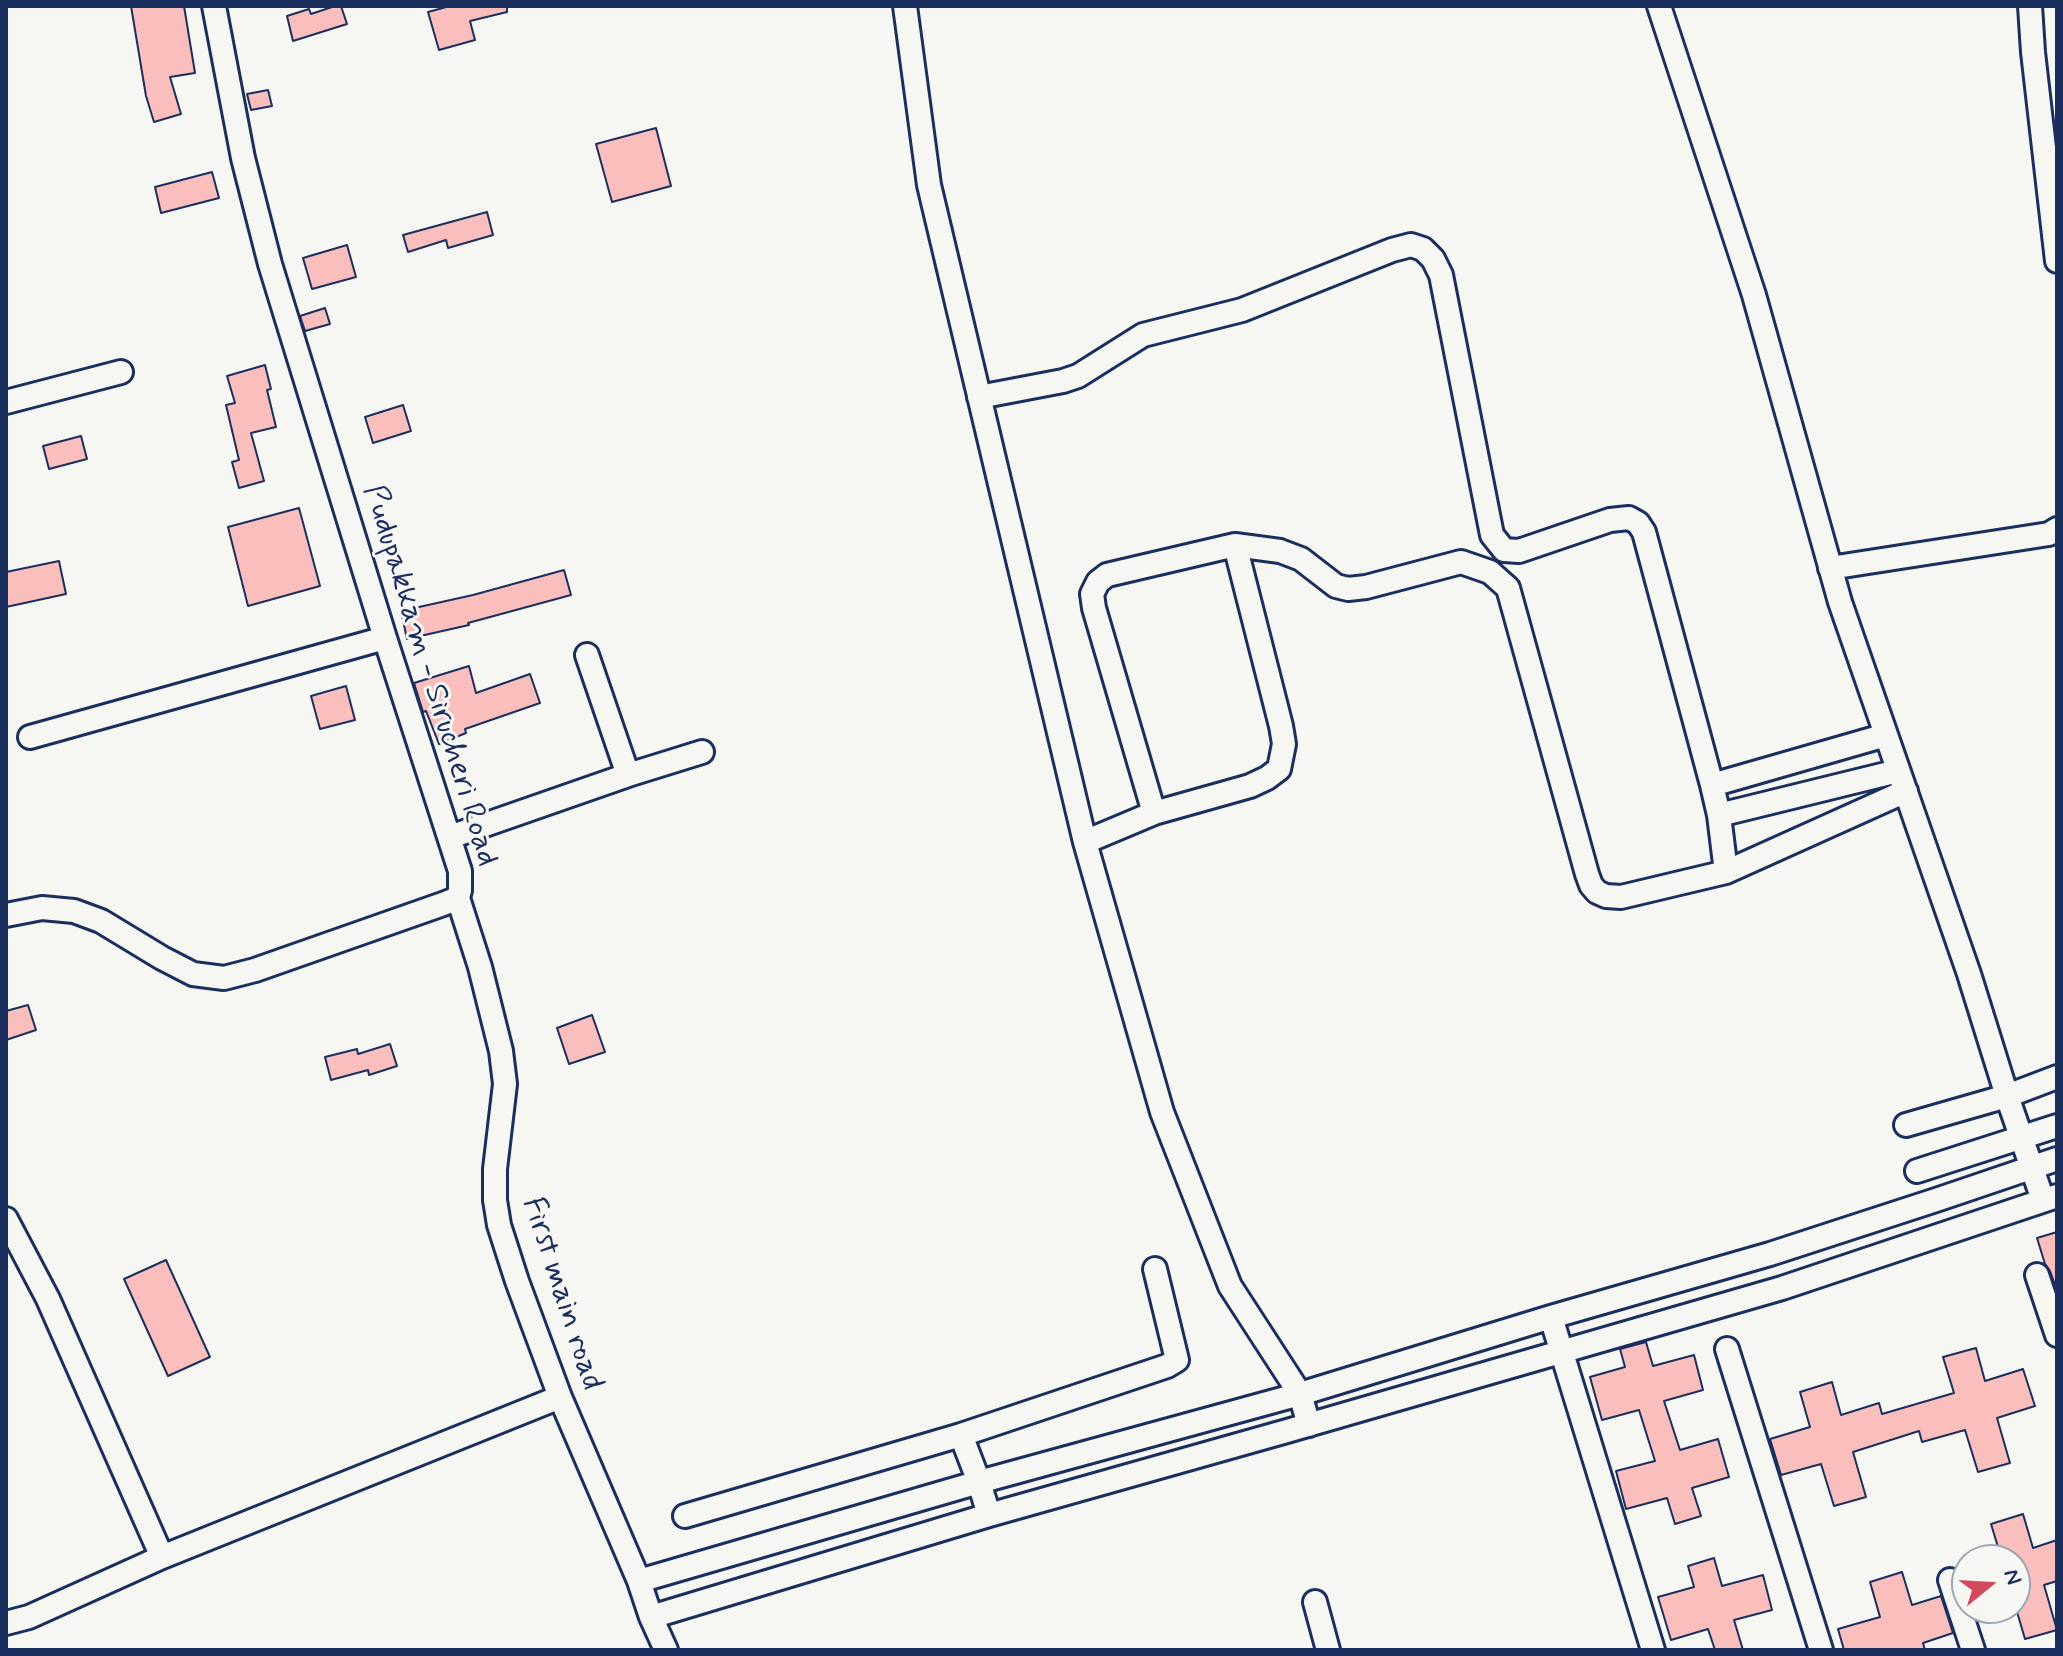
<!DOCTYPE html>
<style>
body{margin:0}
#map{position:relative;width:2063px;height:1656px;overflow:hidden;background:#f6f6f2;font-family:Mynerve,sans-serif}
canvas{display:block}
.frame{position:absolute;inset:0;border:8px solid #1b2f5e;pointer-events:none}
.north{position:absolute;left:1951px;top:1544px;width:80px;height:80px;box-sizing:border-box;background:#f6f6f2;border:2px solid #9ea6b7;border-radius:50%;rotate:72deg;font-size:22px;font-weight:700;line-height:32px;text-align:center;color:#1b2f5e}
.north::after{content:'';display:block;margin:auto;width:28px;height:36px;background:#d1495b;clip-path:polygon(50% 0,100% 100%,50% 72%,0 100%)}
</style>
<div id="map">
<canvas width="2063" height="1656"></canvas>
<div class="frame"></div>
<div class="north">N</div>
</div>
<script>
const ctx = document.querySelector('canvas').getContext('2d');
ctx.lineJoin = 'round';
function fillPath(path, color) { ctx.fillStyle = color; ctx.fill(path, 'evenodd'); }
const toPath = rows => new Path2D(rows.map(r => 'M' + r).join(''));
function strokePath(path, color, width, dash) { ctx.strokeStyle = color; ctx.lineWidth = width; ctx.lineCap = dash ? 'butt' : 'round'; ctx.setLineDash(dash || []); ctx.stroke(path); }
function write(font, color, halo, rows, align = 'center') {
  ctx.font = font + ' Mynerve,sans-serif'; ctx.lineWidth = 6; ctx.setLineDash([]); ctx.textBaseline = 'middle'; ctx.strokeStyle = halo; ctx.fillStyle = color; for (const [text, x, y, turn = 0] of rows) {
    ctx.save(); ctx.translate(x, y); ctx.rotate((+turn || 0) * Math.PI / 180); ctx.textAlign = isNaN(turn) ? turn : align; if (halo) ctx.strokeText(text, 0, 0); ctx.fillText(text, 0, 0); ctx.restore();
  }
}
const building = toPath([
 [131,6,184,6,195,73,170,77,181,114,154,122,146,96,131,6],
 [335,6,341,6,347,24,293,41,287,16,309,9,311,14,335,6],
 [450,6,507,6,507,12,470,21,475,40,439,50,428,12,450,6],
 [268,90,272,106,251,110,247,94,268,90],
 [656,128,671,186,612,202,596,144,656,128],
 [212,172,219,198,161,213,155,187,212,172],
 [487,212,493,235,448,248,446,240,408,252,403,235,487,212],
 [347,245,356,277,312,289,303,258,347,245],
 [325,308,330,324,305,331,300,316,325,308],
 [265,365,271,389,267,390,276,427,251,433,264,481,239,488,232,462,239,460,226,405,235,403,227,376,265,365],
 [403,405,411,431,373,443,365,417,403,405],
 [81,436,87,459,49,469,43,446,81,436],
 [299,508,320,586,248,606,228,527,299,508],
 [59,561,66,594,6,607,6,572,59,561],
 [564,570,571,595,468,623,469,625,407,639,401,611,473,595,564,570],
 [469,666,476,693,530,674,540,703,465,729,466,733,439,744,426,711,423,712,414,683,469,666],
 [346,686,355,720,320,729,311,696,346,686],
 [28,1005,36,1030,6,1040,6,1011,28,1005],
 [592,1015,605,1052,569,1064,557,1028,592,1015],
 [390,1044,397,1066,369,1075,368,1070,331,1080,325,1057,357,1049,358,1054,390,1044],
 [2057,1232,2057,1290,2050,1271,2045,1264,2037,1238,2057,1232],
 [166,1260,210,1357,168,1376,124,1279,166,1260],
 [1646,1342,1653,1366,1694,1355,1703,1390,1664,1401,1680,1450,1718,1439,1729,1477,1692,1488,1701,1516,1675,1524,1667,1498,1626,1509,1616,1471,1655,1461,1639,1410,1602,1420,1590,1377,1625,1367,1620,1349,1646,1342],
 [1976,1348,1985,1381,2023,1369,2035,1406,1997,1418,2010,1463,1978,1472,1965,1430,1922,1442,1919,1431,1853,1452,1866,1497,1834,1506,1821,1464,1781,1475,1770,1439,1810,1427,1800,1392,1832,1382,1841,1415,1879,1403,1882,1414,1954,1393,1943,1357,1976,1348],
 [2023,1514,2033,1548,2057,1540,2057,1581,2044,1585,2057,1630,2025,1639,2015,1605,2015,1560,2002,1560,1991,1524,2023,1514],
 [1714,1558,1722,1586,1763,1575,1772,1610,1734,1620,1743,1650,1715,1650,1708,1629,1671,1640,1658,1597,1694,1587,1688,1566,1714,1558],
 [1902,1572,1912,1605,1941,1596,1953,1633,1923,1643,1925,1650,1844,1650,1838,1629,1880,1617,1870,1582,1902,1572]
]);
fillPath(building, '#fabebc');
strokePath(building, '#1b2f5e', 2);
const minor = toPath([
 [905,6,929,185,1085,842,1162,1112,1230,1286,1300,1394,1309,1425],
 [1659,6,1754,295,1840,602,1969,974,2007,1096,2043,1200],
 [2030,6,2033,52,2057,261],
 [979,397,1063,381,1078,376,1143,335,1242,310,1392,250,1411,245,1423,249,1433,259,1441,275,1492,535,1504,550,1519,551,1610,520,1629,518,1638,523,1644,532,1712,785,1719,815,1726,872],
 [6,402,121,372],
 [1830,568,2049,534,2057,529],
 [587,655,628,775],
 [30,737,385,638],
 [1712,785,1886,735],
 [1154,813,1094,608,1092,594,1098,582,1107,575,1235,545,1280,551,1301,559,1336,586,1348,589,1366,587,1461,562,1490,572,1508,588,1587,874,1591,885,1597,892,1606,896,1621,897,1726,872,1906,791],
 [1719,815,1898,771],
 [450,837,628,775,702,752],
 [1085,842,1154,813,1250,786,1267,778,1279,769,1284,744,1281,726,1235,545],
 [458,898,480,967,501,1051,505,1084,495,1169,495,1200,499,1225,517,1281,560,1397,639,1581,651,1617,666,1650],
 [6,915,42,908,74,911,101,921,162,958,193,974,224,978,255,970,443,904,458,898,460,890,460,871,385,638,270,264,243,158,214,6],
 [1906,1125,2007,1096,2057,1077],
 [1917,1171,2057,1126],
 [6,1219,48,1299,162,1557],
 [2037,1275,2057,1335],
 [1551,1317,1653,1650],
 [1727,1349,1821,1650],
 [989,1515,979,1482,961,1435,1167,1366,1177,1360,1155,1269],
 [685,1516,961,1435],
 [1950,1580,1973,1650],
 [639,1581,979,1482,1300,1394,1551,1317,1770,1254,1939,1199,2057,1159],
 [1315,1602,1328,1650],
 [651,1617,989,1515,1287,1431,1782,1288,2057,1196],
 [6,1623,29,1617,162,1557,560,1397]
]);
strokePath(minor, '#1b2f5e', 28);
strokePath(minor, '#f6f6f2', 22);
write('32px', '#1b2f5e', '#f6f6f2', [
 ["Pudupakkam - Sirucheri Road",429,676,73],
 ["First main road",561,1294,72]
]);
</script>
